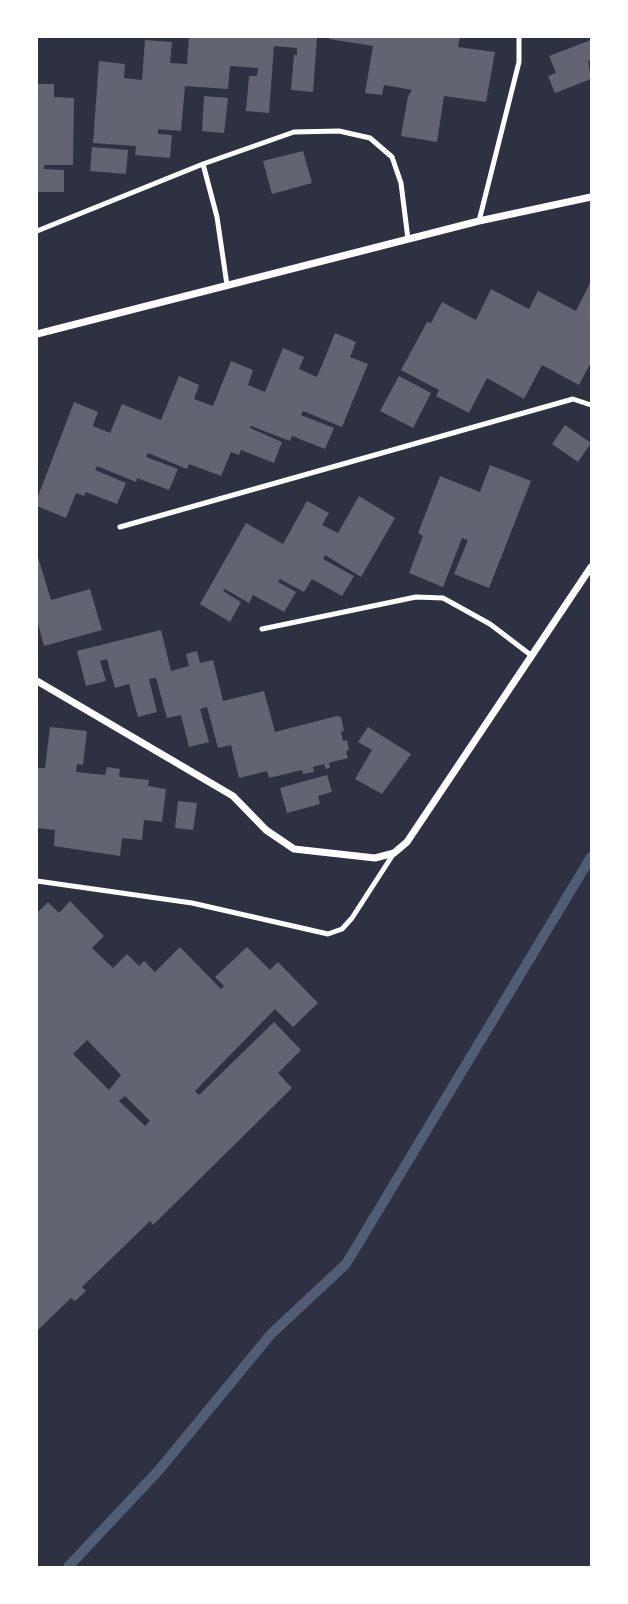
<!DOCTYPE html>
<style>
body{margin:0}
#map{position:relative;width:628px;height:1604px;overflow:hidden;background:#2d3142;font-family:Merriweather,serif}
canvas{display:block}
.frame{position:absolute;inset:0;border:38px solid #fff;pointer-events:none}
</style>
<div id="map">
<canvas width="628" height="1604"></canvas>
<div class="frame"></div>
</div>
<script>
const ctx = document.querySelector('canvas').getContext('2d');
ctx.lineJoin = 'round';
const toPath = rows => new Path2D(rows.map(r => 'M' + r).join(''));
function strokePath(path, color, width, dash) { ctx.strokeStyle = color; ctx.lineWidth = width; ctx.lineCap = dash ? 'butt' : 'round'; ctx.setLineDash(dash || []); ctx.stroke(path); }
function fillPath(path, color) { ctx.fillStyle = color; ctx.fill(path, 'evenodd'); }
strokePath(toPath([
 [68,1567,159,1470,271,1334,346,1264,591,857]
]), '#4f5d75', 10);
fillPath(toPath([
 [189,37,317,37,313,92,291,90,294,55,297,55,297,48,274,46,269,113,246,111,249,76,257,76,258,68,230,66,228,89,185,86,181,131,158,129,158,134,172,135,170,158,135,155,136,146,93,143,99,61,125,64,124,78,142,80,145,40,172,42,170,63,187,64],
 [329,37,460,37,458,47,495,52,486,102,444,96,437,142,401,136,408,96,412,90,384,85,382,95,365,93,373,46,329,39],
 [591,40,591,60,588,61,591,79,555,93,548,76,556,73,549,56],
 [37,84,54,84,54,97,74,98,73,165,44,165,44,169,64,170,64,192,37,192],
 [204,96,228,98,224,133,202,131],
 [92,147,128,150,126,174,90,171],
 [303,151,312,183,272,194,263,161],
 [591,281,591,362,579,385,542,365,524,399,487,378,469,413,436,396,439,390,401,370,427,322,431,323,442,302,476,320,491,289,529,309,538,291,576,311],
 [335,333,356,342,350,357,368,364,342,427,303,411,301,415,334,428,325,449,292,436,290,441,251,426,250,428,282,442,274,463,241,450,239,455,231,452,221,476,189,464,187,469,148,453,146,457,178,469,169,490,137,478,136,482,97,466,95,470,126,483,117,504,86,492,84,496,76,493,66,518,37,506,37,499,74,402,98,412,93,426,110,433,122,404,161,420,179,376,199,385,194,399,213,406,231,361,253,370,248,385,265,392,283,348,304,357,299,369,317,377],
 [399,376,431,393,413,428,380,411],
 [565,425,591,443,578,462,552,444],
 [490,465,531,481,489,588,454,574,468,540,462,538,443,587,409,573,423,536,418,533,440,476,480,492],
 [359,496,395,518,361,577,325,555,323,559,354,576,342,596,312,579,304,592,280,579,278,582,296,592,284,612,253,595,249,603,225,589,223,591,241,602,230,622,200,604,246,523,283,544,307,501,329,513,322,525,338,533],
 [37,554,51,600,90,589,102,630,44,646,37,620],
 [161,630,171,671,189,666,186,654,197,651,200,663,213,660,223,701,264,691,275,732,337,716,341,717,344,731,341,732,343,741,347,740,349,750,346,751,348,758,329,763,330,768,326,769,324,764,313,767,314,772,303,774,302,770,269,778,267,771,239,778,231,745,218,748,207,707,200,709,209,742,189,747,181,715,167,718,156,678,149,679,157,712,138,717,129,684,115,688,107,659,100,661,106,681,86,686,77,651],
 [50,727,87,731,83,765,77,764,76,772,105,775,107,767,120,769,119,777,149,780,148,786,166,789,162,822,144,820,142,840,122,838,120,856,54,846,55,830,37,828,37,768,45,768],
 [368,727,411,754,382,794,355,779,372,750,358,742],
 [327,775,332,792,318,796,320,804,287,813,280,788],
 [178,801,197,803,193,830,175,828],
 [70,901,104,936,92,948,113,968,127,954,139,966,144,961,155,972,180,947,221,989,224,986,215,977,247,947,270,970,278,962,318,1003,293,1027,275,1009,195,1091,199,1095,274,1022,301,1050,278,1073,292,1088,153,1225,150,1221,82,1287,86,1291,75,1301,71,1298,37,1331,37,913,48,902,59,913],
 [87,1040,121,1075,109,1090,73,1054],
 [125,1096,150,1121,145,1126,119,1101]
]), '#626471');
strokePath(toPath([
 [203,164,217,217,227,285],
 [479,221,519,62,519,37],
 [37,231,203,164,294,132,339,131,370,138,392,157,401,183,408,239],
 [120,527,573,399,591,405],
 [262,629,416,597,443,598,490,624,532,656],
 [37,881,192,903,328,934,342,929,352,918,394,853]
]), '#fff', 5);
strokePath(toPath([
 [37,334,479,221,591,197],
 [37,681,233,796,266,830,294,849,375,858,394,853,407,842,591,567]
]), '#fff', 7);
</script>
